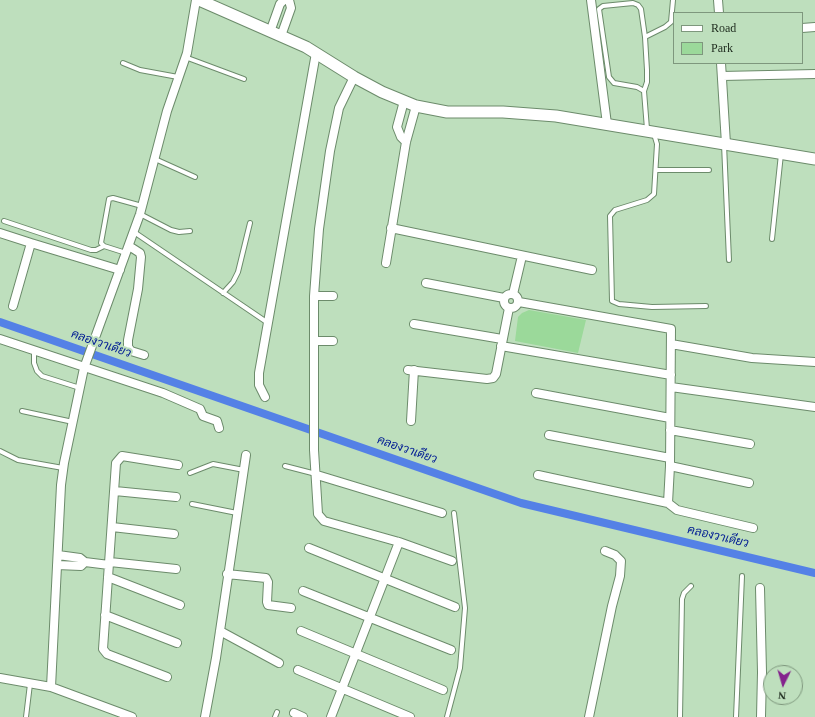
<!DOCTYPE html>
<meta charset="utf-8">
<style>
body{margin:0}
#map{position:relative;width:815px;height:717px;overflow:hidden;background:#bedfbd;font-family:"Times New Roman",serif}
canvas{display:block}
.legend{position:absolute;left:673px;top:12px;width:130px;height:52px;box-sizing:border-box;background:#bedfbd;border:1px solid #7e977d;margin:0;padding:5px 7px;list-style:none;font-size:12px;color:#1e2b1e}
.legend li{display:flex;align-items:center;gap:8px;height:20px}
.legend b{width:20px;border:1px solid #7e977d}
.north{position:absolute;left:763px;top:665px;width:40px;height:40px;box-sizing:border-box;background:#bedfbd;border:1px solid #7e977d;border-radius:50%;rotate:185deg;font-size:11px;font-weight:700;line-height:16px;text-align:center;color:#1e2b1e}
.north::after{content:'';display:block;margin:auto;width:14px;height:18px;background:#84238d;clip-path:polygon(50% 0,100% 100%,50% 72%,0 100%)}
</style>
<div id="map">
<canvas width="815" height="717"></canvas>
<ul class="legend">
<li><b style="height:5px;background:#fff"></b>Road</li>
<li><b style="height:11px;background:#9bd99a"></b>Park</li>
</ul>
<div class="north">N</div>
</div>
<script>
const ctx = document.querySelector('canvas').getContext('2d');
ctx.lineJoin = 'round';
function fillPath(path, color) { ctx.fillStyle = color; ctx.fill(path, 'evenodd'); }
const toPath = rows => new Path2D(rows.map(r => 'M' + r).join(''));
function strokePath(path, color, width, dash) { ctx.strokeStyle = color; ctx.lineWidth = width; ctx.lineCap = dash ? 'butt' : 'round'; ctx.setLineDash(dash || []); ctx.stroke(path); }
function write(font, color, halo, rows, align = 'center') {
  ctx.font = font + ' "Times New Roman",Sarabun,serif'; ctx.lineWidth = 4; ctx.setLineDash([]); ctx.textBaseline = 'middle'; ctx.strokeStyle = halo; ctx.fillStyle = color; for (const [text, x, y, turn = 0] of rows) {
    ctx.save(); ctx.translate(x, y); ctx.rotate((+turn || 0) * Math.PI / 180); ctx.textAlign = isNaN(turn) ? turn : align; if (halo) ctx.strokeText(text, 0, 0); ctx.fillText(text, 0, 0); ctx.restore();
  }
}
fillPath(toPath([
 [529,310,586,320,578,353,515,341,518,317,522,313]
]), '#9bd99a');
strokePath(toPath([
 [0,322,521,503,815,573]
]), '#5481e6', 8);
const lane = toPath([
 [645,37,641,9,638,5,633,3,603,6,599,9,609,77,614,83,637,87,644,91,647,129],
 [185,57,244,79],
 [123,63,140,70,178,77],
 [644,91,647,82,647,70,645,37,665,27,671,22,673,0],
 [654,134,657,144,654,194,647,200,615,210,610,216,612,301,619,304,652,307,706,306],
 [724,144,729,260],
 [155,159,195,177],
 [656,170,709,170],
 [140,214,171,230,179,232,190,231],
 [4,221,91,250,96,250,104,246],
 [134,232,268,323],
 [772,239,781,154],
 [126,253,104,246,101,243,109,199,113,198,142,206],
 [223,293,233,282,238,272,250,223],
 [34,351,34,363,37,371,42,376,80,388],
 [22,411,73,422],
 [0,451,18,460,63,468],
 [285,466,316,474],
 [190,473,213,464,244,470],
 [192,504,237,513],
 [26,717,30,684],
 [275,717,277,712],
 [447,717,460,668,465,608,454,513],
 [680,717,682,599,684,593,691,586],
 [736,717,742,576]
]);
const street = toPath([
 [591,0,607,124],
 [718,0,719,13],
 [802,28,815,27],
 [270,32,280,4,284,0],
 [281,36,291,8,289,0],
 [721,63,726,144],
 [722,76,815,74],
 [354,77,339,108,330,151,319,229,314,296,314,450,318,514,324,521,399,542,452,561],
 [404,101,397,127,401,137,406,142],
 [391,228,592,270],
 [0,233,31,243],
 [129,246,140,253,141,257,138,289,128,340,128,347,131,351,144,355],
 [386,263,406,142,416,106],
 [426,283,504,298],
 '504 301a7 7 0 1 1 14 0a7 7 0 1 1-14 0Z',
 [513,294,522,256],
 [314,296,333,296],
 [519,302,671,329,670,466,668,503],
 [13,306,31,243,120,270],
 [414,324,502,339],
 [0,339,163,393,200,409,203,416,217,421,219,428],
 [314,341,333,341],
 [671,344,752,358,815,362],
 [501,346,671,375],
 [408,370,487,379,493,378,496,374,509,308],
 [671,387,815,407],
 [536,393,670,418],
 [265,397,259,385,259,373,316,53],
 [411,421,414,370],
 [670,430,750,444],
 [549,435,670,458],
 [670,466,749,483],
 [317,475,442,513],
 [538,475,668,503,677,510,753,528],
 [115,491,176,497],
 [112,527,174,534],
 [309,548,455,607],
 [58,555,80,558,85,562,109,565],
 [110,562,176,569],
 [57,565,81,566,85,562],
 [227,574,266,578,268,582,267,602,268,605,291,608],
 [108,577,180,605],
 [760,588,762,672,761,717],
 [303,591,451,650],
 [105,615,177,643],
 [220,631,279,663],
 [301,631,443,690],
 [298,670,410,717],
 [167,677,107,654,103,649,116,463,122,456,178,465],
 [0,678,51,687,132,717],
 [51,687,61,485,64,463,84,368,140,214,167,111,187,53,196,0],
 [294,713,303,717],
 [205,717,216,658,246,455],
 [331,717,399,542],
 [589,717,612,606,620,576,621,561,615,555,605,551]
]);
const secondary = toPath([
 [199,0,306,47,354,77,382,92,416,106,447,112,503,112,556,116,815,159]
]);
strokePath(lane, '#6c8b6b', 6);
strokePath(street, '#6c8b6b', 10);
strokePath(secondary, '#6c8b6b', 13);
strokePath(lane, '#fff', 4);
strokePath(street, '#fff', 8);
strokePath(secondary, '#fff', 11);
write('italic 12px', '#011c93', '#bedfbd', [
 ["คลองวาเดียว",101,344,19],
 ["คลองวาเดียว",407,450,19],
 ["คลองวาเดียว",718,537,13]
]);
</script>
